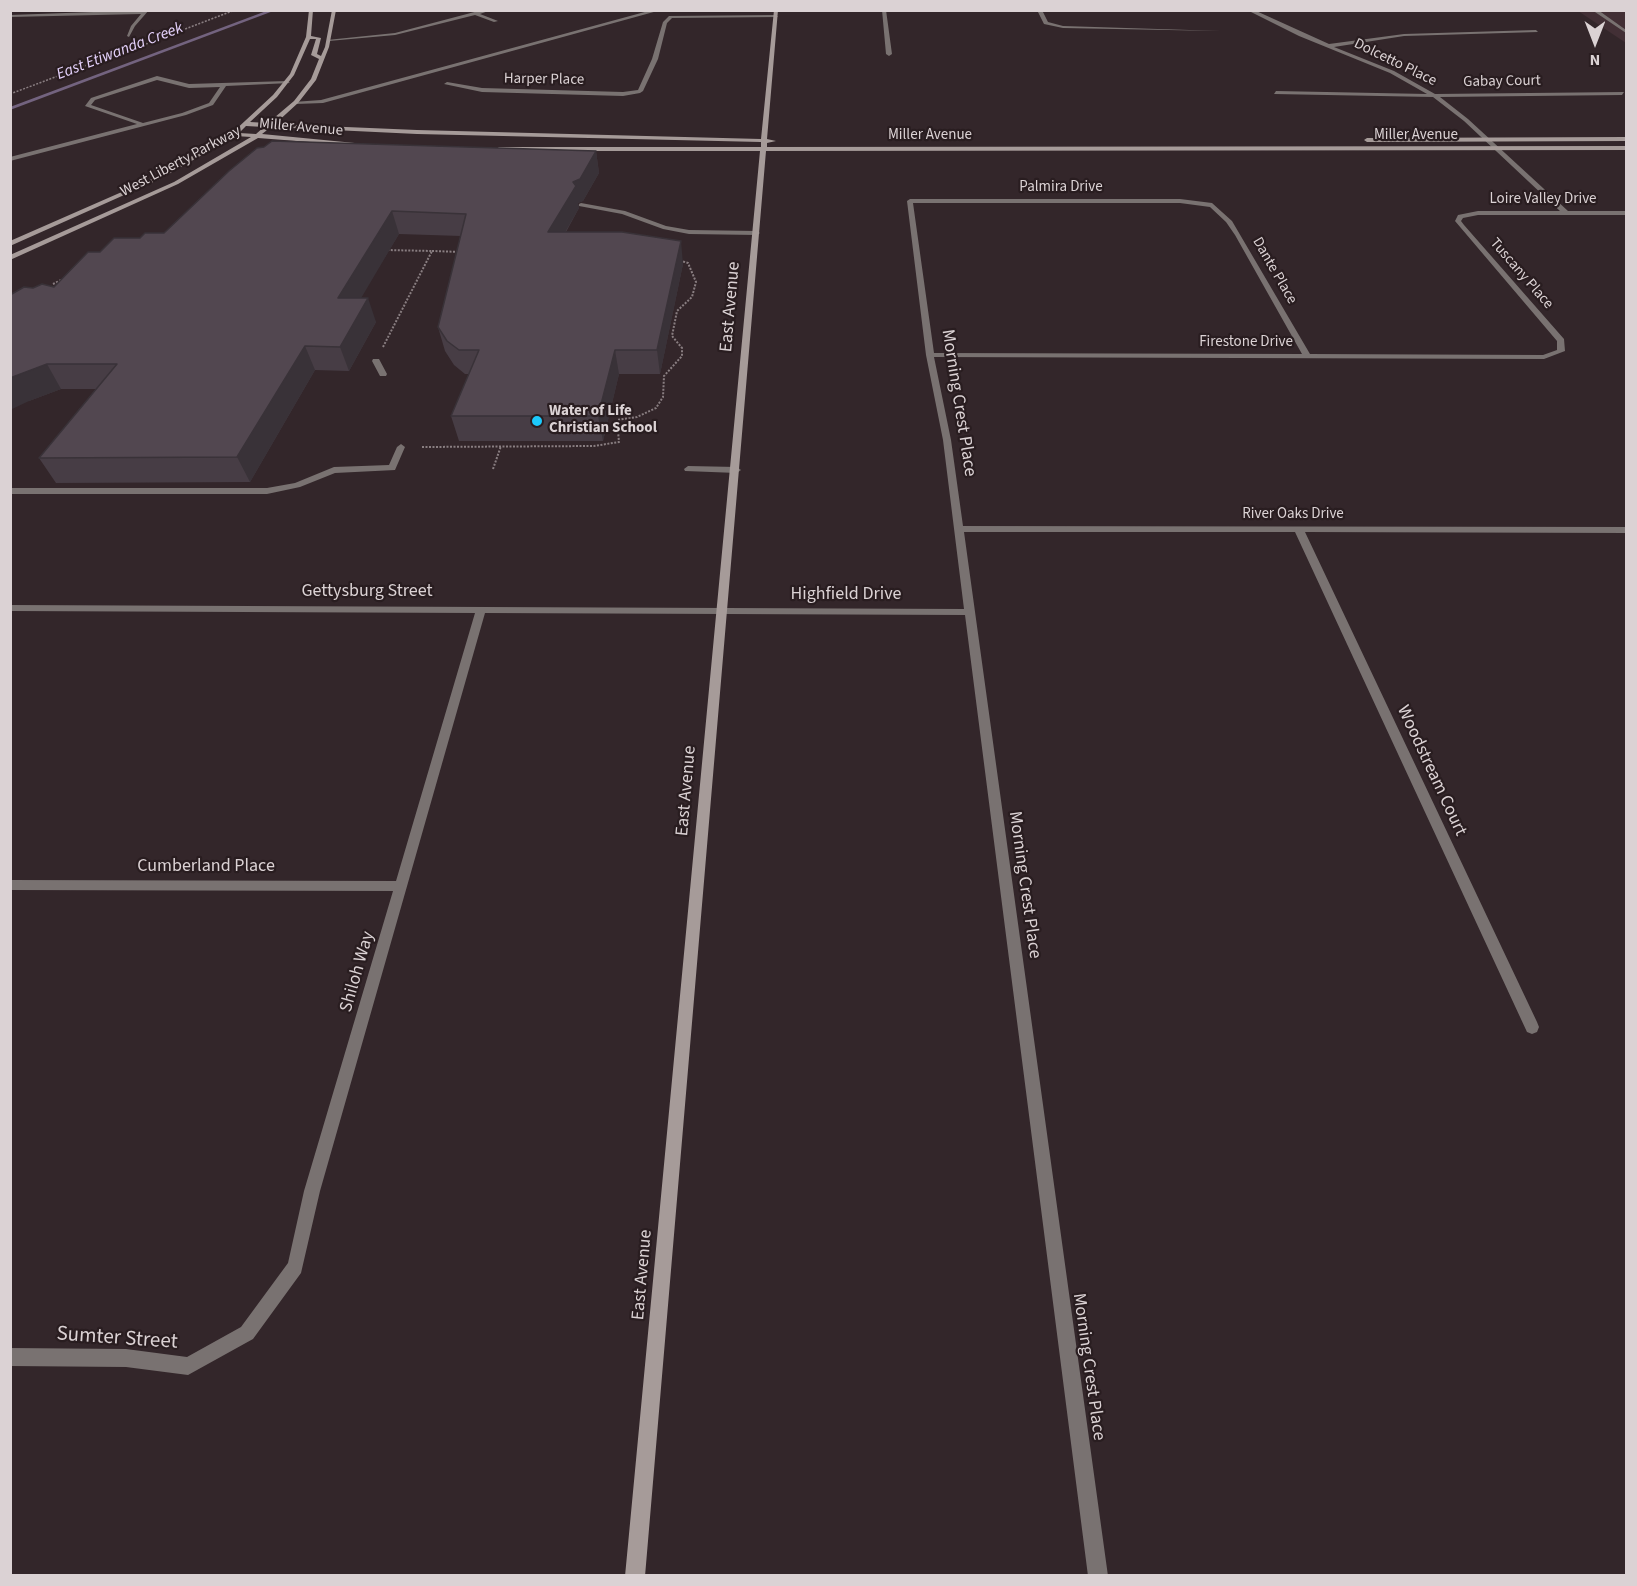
<!DOCTYPE html>
<style>
body{margin:0}
#map{position:relative;width:1637px;height:1586px;overflow:hidden;background:#33262a;font-family:"Source Sans 3",sans-serif}
canvas{display:block}
.frame{position:absolute;inset:0;border:12px solid #dbd2d4;pointer-events:none}
.north{position:absolute;left:1565px;top:12px;width:60px;height:60px;-webkit-text-stroke:4px #291d20;paint-order:stroke;rotate:180deg;font-size:16px;font-weight:700;line-height:24px;text-align:center;color:#dbd2d4}
.north::after{content:'';display:block;margin:auto;width:21px;height:27px;background:#dbd2d4;clip-path:polygon(50% 0,100% 100%,50% 72%,0 100%)}
</style>
<div id="map">
<canvas width="1637" height="1586"></canvas>
<div class="frame"></div>
<div class="north">N</div>
</div>
<script>
const ctx = document.querySelector('canvas').getContext('2d');
ctx.lineJoin = 'round';
function fillPath(path, color) { ctx.fillStyle = color; ctx.fill(path, 'evenodd'); }
const toPath = rows => new Path2D(rows.map(r => 'M' + r).join(''));
function strokePath(path, color, width, dash) { ctx.strokeStyle = color; ctx.lineWidth = width; ctx.lineCap = dash ? 'butt' : 'round'; ctx.setLineDash(dash || []); ctx.stroke(path); }
function write(font, color, halo, rows, align = 'center') {
  ctx.font = font + ' "Source Sans 3",sans-serif'; ctx.lineWidth = 4.5; ctx.setLineDash([]); ctx.textBaseline = 'middle'; ctx.strokeStyle = halo; ctx.fillStyle = color; for (const [text, x, y, turn = 0] of rows) {
    ctx.save(); ctx.translate(x, y); ctx.rotate((+turn || 0) * Math.PI / 180); ctx.textAlign = isNaN(turn) ? turn : align; if (halo) ctx.strokeText(text, 0, 0); ctx.fillText(text, 0, 0); ctx.restore();
  }
}
fillPath(toPath([
 [1578,11,1626,11,1626,43]
]), '#422f35');
fillPath(toPath([
 [269,10,276,10,10,110,10,107,269,10]
]), '#73637f');
strokePath(toPath([
 [146,44,235,10],
 [10,94,122,52]
]), '#897e81', 1.5, [2, 1.5]);
strokePath(toPath([
 [432,251,461,252],
 [53,284,63,279],
 [383,347,432,251,385,250],
 [422,447,594,446,619,442,617,420,637,417,656,408,663,397,664,376,682,356,682,348,672,336,677,311,692,297,696,282,688,263,678,260],
 [493,469,501,446]
]), '#897e81', 2, [2, 1.5]);
fillPath(toPath([
 [482,10,491,10,480,14,498,21,494,22,475,15,395,35,329,41,327,40,395,33,482,10],
 [652,10,661,10,323,103,296,104,293,102,321,100,652,10],
 [1592,10,1598,10,1626,30,1626,33,1592,10],
 [157,76,189,84,287,81,290,83,226,86,213,105,186,115,10,161,10,157,137,124,85,106,91,98,157,76],
 [157,80,189,88,220,87,209,103,182,113,143,123,91,105,95,100,157,80],
 [581,203,625,211,666,226,689,230,757,231,760,233,757,235,689,234,663,229,622,214,579,206,579,204,581,203],
 [373,359,379,359,387,374,386,376,380,376,372,361,373,359],
 [401,444,405,447,395,470,335,473,300,487,267,494,10,494,10,488,267,488,295,483,334,467,389,465,397,447,401,444],
 [688,466,737,467,741,470,737,473,685,471,684,469,688,466]
]), '#797271');
fillPath(toPath([
 [149,10,135,26,129,37,127,36,131,26,141,14,10,17,10,15,149,10],
 [882,10,886,10,892,54,889,56,886,54,882,10],
 [1037,10,1042,10,1048,22,1063,26,1221,31,1063,28,1044,24,1037,10],
 [1247,10,1254,10,1329,44,1404,34,1536,30,1538,32,1404,36,1334,47,1394,71,1435,94,1624,92,1622,95,1440,97,1468,119,1568,211,1626,211,1626,215,1478,215,1463,218,1461,221,1464,225,1564,339,1565,351,1544,359,934,357,951,440,963,526,1626,527,1626,533,1305,532,1537,1022,1539,1027,1537,1032,1532,1034,1527,1032,1295,532,964,532,1108,1576,1088,1576,965,615,485,613,320,1191,301,1273,253,1339,188,1375,126,1367,10,1366,10,1348,126,1349,187,1357,241,1327,288,1263,304,1191,393,891,10,890,10,880,396,881,475,613,10,611,10,605,964,609,943,440,926,355,907,201,910,199,1180,199,1212,203,1232,221,1310,354,1543,355,1557,350,1557,341,1455,221,1458,215,1478,211,1560,211,1464,121,1433,97,1274,94,1276,91,1427,94,1390,73,1299,36,1247,10],
 [913,203,1180,203,1210,207,1226,222,1235,235,1302,354,934,353,913,203],
 [776,15,778,17,672,18,667,23,658,59,643,91,640,93,623,96,482,92,444,84,447,82,482,88,623,92,638,90,652,59,663,22,669,16,776,15]
]), '#797271');
fillPath(toPath([
 [309,10,313,10,311,36,321,38,317,54,321,56,325,47,332,10,336,10,329,47,316,80,298,103,275,124,417,130,761,139,774,10,778,10,767,139,776,141,767,143,767,147,1626,146,1626,150,766,151,645,1576,625,1576,760,151,499,151,496,149,499,147,761,147,761,142,417,134,271,127,262,134,365,144,362,146,258,138,178,184,10,260,10,255,174,182,251,137,235,136,160,179,10,246,10,241,156,177,232,133,273,95,290,74,306,37,309,10],
 [310,39,316,39,311,55,319,59,311,79,294,101,268,123,250,122,277,97,294,75,310,39],
 [246,126,264,127,256,134,239,133,246,126],
 [1626,137,1626,141,1367,142,1364,140,1367,138,1626,137]
]), '#a69b99');
fillPath(toPath([
 [596,151,599,173,583,201,578,203,579,208,566,232,683,264,660,374,619,374,603,441,459,441,451,416,469,374,465,374,454,365,445,351,438,327,461,236,399,234,360,298,376,322,349,371,315,370,250,482,56,483,39,458,96,389,61,389,29,401,54,287,100,252,140,238,164,233]
]), '#473d45');
fillPath(toPath([
 [596,151,599,173,583,201,578,203,579,208,552,255,548,232,573,182],
 [392,211,399,234,347,322,338,298],
 [681,241,683,264,660,374,657,350],
 [368,298,376,322,349,371,340,347],
 [305,346,315,370,250,482,237,457],
 [615,350,619,374,603,441,598,416],
 [47,364,61,389,29,401,10,410,10,378]
]), '#393238');
const building = toPath([
 [272,141,596,151,580,179,573,182,576,186,548,232,622,232,681,241,657,350,615,350,598,416,451,416,479,350,459,350,447,341,438,327,466,214,392,211,338,298,368,298,340,347,305,346,237,457,39,458,117,364,47,364,10,378,10,295,24,287,33,288,42,284,54,287,88,252,100,252,114,238,140,238,145,233,164,233,229,171,257,148,264,147,272,141]
]);
fillPath(building, '#524750');
strokePath(building, '#393238', 1.5);
for (const [x, y, r, color] of [
 [537,421,6,"#1cc9fc"]
]) { const dot = new Path2D(); dot.arc(x, y, r, 0, 2 * Math.PI); ctx.fillStyle = color; ctx.fill(dot); strokePath(dot, '#291d20', 2); }
write('15px', '#dbd2d4', '#291d20', [
 ["Dolcetto Place",1395,63,26],
 ["Harper Place",544,80,1],
 ["Gabay Court",1502,82,-1],
 ["Miller Avenue",301,128,5],
 ["Miller Avenue",930,136],
 ["Miller Avenue",1416,136],
 ["West Liberty Parkway",181,162,-28],
 ["Palmira Drive",1061,188],
 ["Loire Valley Drive",1543,200],
 ["Dante Place",1274,271,60],
 ["Tuscany Place",1521,274,49],
 ["Firestone Drive",1246,343],
 ["River Oaks Drive",1293,515]
]);
write('bold 15px', '#dbd2d4', '#291d20', [
 ["Water of Life",549,412],
 ["Christian School",549,429]
], 'left');
write('italic 16px', '#e6d3fd', '#291d20', [
 ["East Etiwanda Creek",120,52,-21]
]);
write('18px', '#dbd2d4', '#291d20', [
 ["East Avenue",731,307,-85],
 ["Morning Crest Place",958,403,81],
 ["Gettysburg Street",367,592],
 ["Highfield Drive",846,595],
 ["Woodstream Court",1431,771,65],
 ["East Avenue",687,791,-85],
 ["Cumberland Place",206,867],
 ["Morning Crest Place",1024,885,82],
 ["Shiloh Way",358,972,-74],
 ["East Avenue",643,1275,-85],
 ["Morning Crest Place",1088,1367,82]
]);
write('21px', '#dbd2d4', '#291d20', [
 ["Sumter Street",117,1339,4]
]);
</script>
